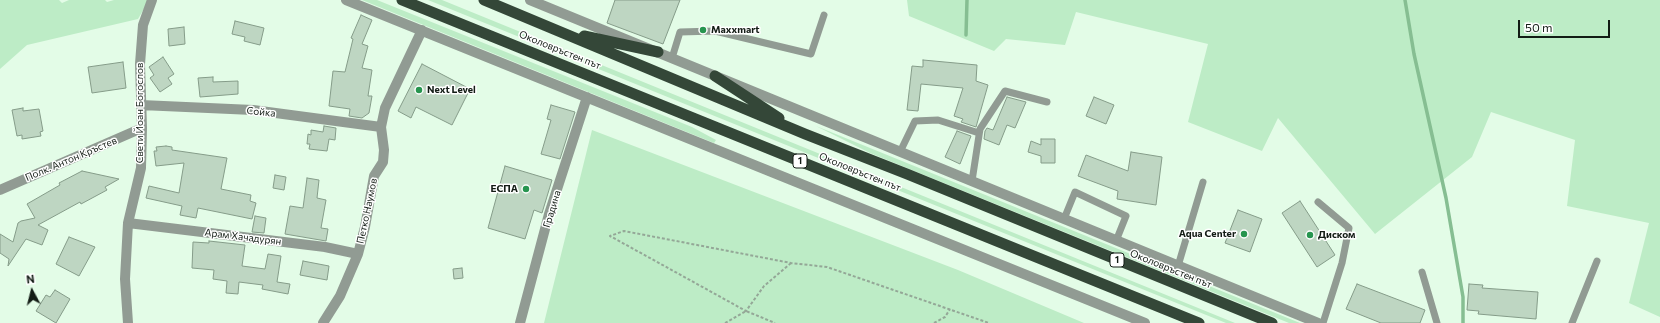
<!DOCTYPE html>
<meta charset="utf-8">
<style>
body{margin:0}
#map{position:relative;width:1660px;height:323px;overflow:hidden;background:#e3fce7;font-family:Commissioner,sans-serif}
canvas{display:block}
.north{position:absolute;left:12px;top:271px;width:40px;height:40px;-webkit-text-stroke:3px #fff;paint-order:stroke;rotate:353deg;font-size:11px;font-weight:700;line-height:16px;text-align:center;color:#131c15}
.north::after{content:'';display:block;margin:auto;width:14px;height:18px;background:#131c15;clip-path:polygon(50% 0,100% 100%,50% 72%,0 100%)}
.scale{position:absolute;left:1518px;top:20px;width:92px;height:18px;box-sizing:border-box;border:2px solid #131c15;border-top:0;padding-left:5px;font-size:12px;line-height:14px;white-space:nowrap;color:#131c15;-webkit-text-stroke:3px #fff;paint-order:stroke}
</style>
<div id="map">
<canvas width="1660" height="323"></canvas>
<div class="north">N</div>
<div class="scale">50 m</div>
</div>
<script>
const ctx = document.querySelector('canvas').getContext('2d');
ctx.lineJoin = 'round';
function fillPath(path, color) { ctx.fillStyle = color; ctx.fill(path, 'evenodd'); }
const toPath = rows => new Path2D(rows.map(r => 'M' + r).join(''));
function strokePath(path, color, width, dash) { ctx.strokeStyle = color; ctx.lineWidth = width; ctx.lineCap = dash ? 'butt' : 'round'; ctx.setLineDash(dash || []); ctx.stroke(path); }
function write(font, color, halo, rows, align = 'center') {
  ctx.font = font + ' Commissioner,sans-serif'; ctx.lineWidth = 3; ctx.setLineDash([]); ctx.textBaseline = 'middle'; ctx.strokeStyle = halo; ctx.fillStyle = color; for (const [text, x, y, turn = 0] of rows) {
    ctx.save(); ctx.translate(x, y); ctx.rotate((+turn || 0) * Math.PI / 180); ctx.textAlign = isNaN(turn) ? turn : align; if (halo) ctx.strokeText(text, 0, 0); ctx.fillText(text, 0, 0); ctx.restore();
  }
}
fillPath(toPath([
 [0,0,59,0,62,3,69,0,105,0,107,2,114,0,149,0,138,19,27,45,0,69],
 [362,0,377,0,692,127,716,140,714,143],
 [428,0,442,0,1235,323,1226,323],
 [907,0,1660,0,1660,317,1629,303,1649,223,1567,206,1575,140,1491,112,1472,157,1375,234,1278,118,1262,151,1188,122,1208,44,1076,12,1065,45,1006,39,994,51,909,16],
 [816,126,1300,323,1289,323,870,153],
 [592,130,958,270,1084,323,544,323]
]), '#bdecc6');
strokePath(toPath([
 [1405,0,1414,54,1446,198,1463,297,1463,323],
 [966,35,967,0]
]), '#86be92', 3.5);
const building = toPath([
 [615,0,680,0,663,44,607,23,615,0],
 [361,15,372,20,362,44,368,46,362,68,372,70,368,96,372,96,369,113,362,118,349,116,350,109,329,106,333,71,345,72,353,39,351,38,361,15],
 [235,21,264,28,260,45,244,41,245,37,232,34,235,21],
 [184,27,185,44,169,46,168,29,184,27],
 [163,57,174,74,168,78,172,84,160,92,150,78,154,75,149,67,163,57],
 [923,60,977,65,976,81,988,85,976,127,961,122,963,119,954,116,963,88,921,84,918,111,907,110,912,66,923,67,923,60],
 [123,62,126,88,92,93,88,67,123,62],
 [422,64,470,89,452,125,416,107,411,118,398,111,422,64],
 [213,77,213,82,238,81,238,94,200,97,198,78,213,77],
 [1007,97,1026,102,1015,128,1007,125,999,145,984,139,985,131,987,128,993,130,1007,97],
 [1094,97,1114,105,1106,124,1086,116,1094,97],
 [551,105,575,112,560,159,541,154,551,120,547,119,551,105],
 [23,108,23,111,39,109,43,131,40,132,41,136,22,139,22,135,17,136,12,110,23,108],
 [324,126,336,128,335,140,329,139,327,151,309,149,310,144,307,144,308,134,311,135,311,130,323,132,324,126],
 [957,131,971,136,960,164,945,157,957,131],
 [1041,139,1055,139,1055,163,1041,163,1041,156,1028,152,1031,141,1041,145,1041,139],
 [166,146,172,147,172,150,227,158,221,189,251,195,250,201,256,203,252,219,198,208,196,218,180,215,182,206,146,198,149,186,179,193,184,163,156,166,154,151,157,151,156,147,166,146],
 [1131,152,1162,157,1156,205,1117,199,1118,191,1078,176,1086,155,1128,171,1131,152],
 [505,166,552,180,542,213,534,210,525,239,488,228,505,166],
 [82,171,119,179,105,187,107,190,81,204,80,202,38,225,48,230,42,245,26,239,8,266,9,259,0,253,0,234,13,242,18,223,21,221,35,218,27,204,60,185,59,183,82,171],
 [275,175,286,177,284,190,273,188,275,175],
 [307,178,319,180,317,198,326,200,321,228,328,229,326,241,285,234,290,206,303,208,307,178],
 [1300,201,1335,255,1317,267,1282,213,1300,201],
 [1238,210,1262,219,1250,252,1225,243,1238,210],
 [255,216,266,218,264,233,252,232,255,216],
 [69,237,95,247,79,276,56,264,69,237],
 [209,241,245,245,242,266,265,269,268,254,281,256,277,282,290,284,288,294,262,289,263,285,239,282,238,294,226,293,227,281,213,279,214,270,192,268,193,242,209,243,209,241],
 [303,261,329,266,327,280,300,275,303,261],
 [462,268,463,278,454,279,453,269,462,268],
 [1357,284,1425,310,1420,323,1381,323,1346,309,1357,284],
 [1469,284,1483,285,1482,288,1538,292,1536,319,1478,314,1479,311,1467,310,1469,284],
 [55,290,70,299,56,323,36,311,46,295,50,297,55,290]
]);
fillPath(building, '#bed6c2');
strokePath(building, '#859c89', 1);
strokePath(toPath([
 [791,263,764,286,746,311,610,236,624,231,791,263,827,267,989,323],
 [725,323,746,311,775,323],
 [934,323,945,317,950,309]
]), '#94a797', 2, [3, 2]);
strokePath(toPath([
 [672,58,680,32,715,31,811,54,824,15],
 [900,152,915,121,938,120,979,133],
 [972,181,980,129,1005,91,1047,102],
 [1318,202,1349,228,1342,263,1323,323],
 [1064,219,1075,192,1126,216,1116,241],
 [1178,266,1203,182],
 [1422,272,1437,323],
 [1572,323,1597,261]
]), '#919b93', 7);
strokePath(toPath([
 [346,0,1145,323],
 [530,0,1318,323],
 [141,105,253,110,381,127],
 [0,190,142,128],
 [128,223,325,247,358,254],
 [128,323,125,279,128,223,141,168,142,128,140,64,143,25,152,0],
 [323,323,340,296,358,254,365,227,374,176,383,162,384,150,381,127,385,108,422,30],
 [520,323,549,214,587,97]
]), '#919b93', 10);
strokePath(toPath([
 [402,0,1199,323],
 [484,0,805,134,907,174,1272,323],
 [584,36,658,52],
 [715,76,779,118]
]), '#344738', 11);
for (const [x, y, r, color] of [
 [703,30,4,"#27954f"],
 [419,90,4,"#27954f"],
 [526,189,4,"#27954f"],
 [1244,234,4,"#27954f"],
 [1310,235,4,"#27954f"]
]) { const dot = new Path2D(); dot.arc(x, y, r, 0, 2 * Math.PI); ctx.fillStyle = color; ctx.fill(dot); strokePath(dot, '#fff', 1.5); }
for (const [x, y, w] of [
 [800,161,14],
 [1117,260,14]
]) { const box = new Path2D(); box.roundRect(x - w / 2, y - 7, w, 14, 3); ctx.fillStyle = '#fff'; ctx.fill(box); strokePath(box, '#131c15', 1); }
write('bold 9px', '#131c15', null, [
 ["1",800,161],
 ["1",1117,260]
]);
write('bold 10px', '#131c15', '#fff', [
 ["Maxxmart",711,30],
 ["Next Level",427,90],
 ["ЕСПА",518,189,"right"],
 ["Aqua Center",1236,234,"right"],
 ["Диском",1318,235]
], 'left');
write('10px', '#131c15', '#fff', [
 ["Околовръстен път",560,50,22],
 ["Сойка",261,112,6],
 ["Свети Йоан Богослов",140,113,-90],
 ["Полк. Антон Кръстев",71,159,-23],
 ["Околовръстен път",860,172,22],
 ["Градина",552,209,-73],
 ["Петко Наумов",367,211,-78],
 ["Арам Хачадурян",243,237,7],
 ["Околовръстен път",1171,269,22]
]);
</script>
